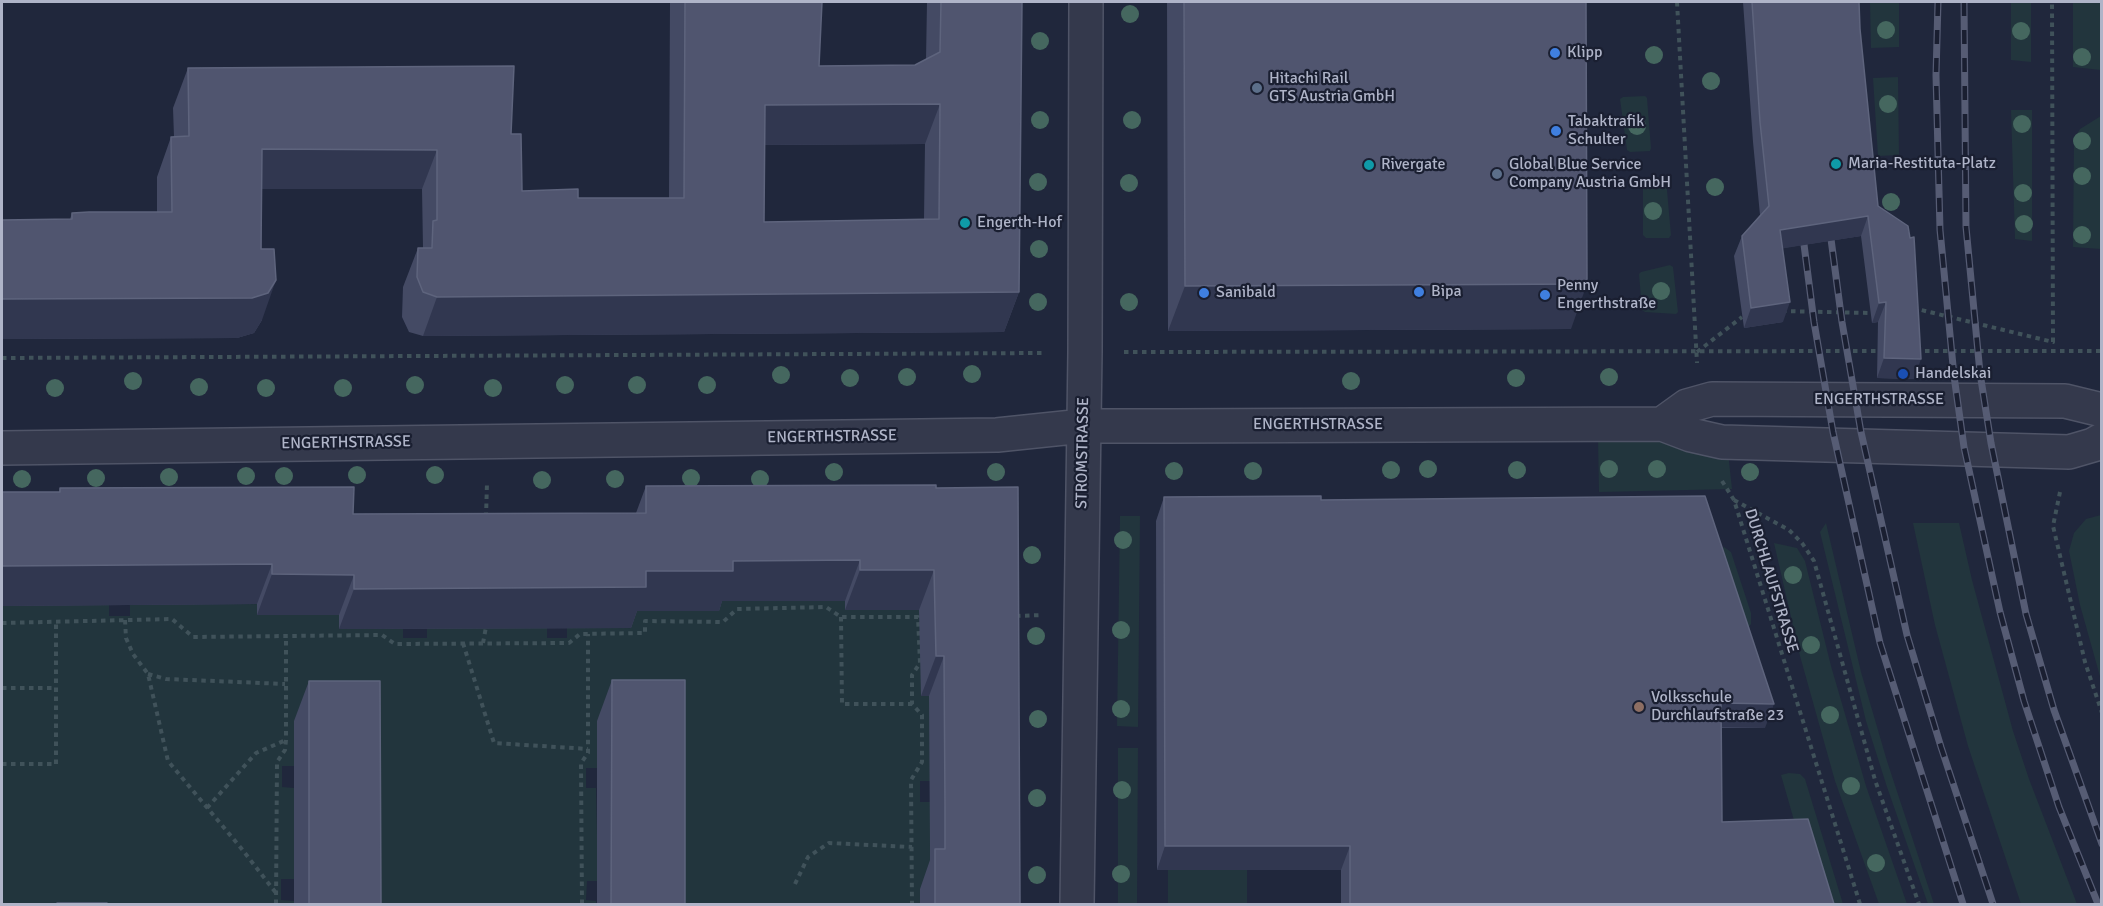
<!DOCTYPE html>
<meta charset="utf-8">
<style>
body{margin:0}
#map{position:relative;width:2103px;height:906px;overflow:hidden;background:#20273c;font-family:Signika,sans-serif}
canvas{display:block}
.frame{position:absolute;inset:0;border:3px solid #afb4c8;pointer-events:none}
</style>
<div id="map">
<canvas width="2103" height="906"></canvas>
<div class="frame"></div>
</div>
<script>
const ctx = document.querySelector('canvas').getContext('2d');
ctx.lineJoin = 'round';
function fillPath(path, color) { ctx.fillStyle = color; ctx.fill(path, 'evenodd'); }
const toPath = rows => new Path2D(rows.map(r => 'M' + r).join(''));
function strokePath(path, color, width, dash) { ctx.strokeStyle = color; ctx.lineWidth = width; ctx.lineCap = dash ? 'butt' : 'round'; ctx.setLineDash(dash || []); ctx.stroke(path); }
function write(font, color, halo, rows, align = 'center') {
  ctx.font = font + ' Signika,sans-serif'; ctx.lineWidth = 4.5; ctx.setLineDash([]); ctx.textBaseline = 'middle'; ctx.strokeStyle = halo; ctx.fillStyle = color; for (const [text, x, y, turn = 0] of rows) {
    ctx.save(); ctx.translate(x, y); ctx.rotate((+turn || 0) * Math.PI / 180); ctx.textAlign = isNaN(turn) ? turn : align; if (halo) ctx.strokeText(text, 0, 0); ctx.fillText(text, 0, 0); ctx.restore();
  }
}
fillPath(toPath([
 [1870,2,1899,2,1899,47,1871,48],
 [2011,2,2031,2,2031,62,2011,60],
 [2073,2,2101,2,2101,70,2073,67],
 [1898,77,1899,155,1878,156,1873,78],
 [1645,96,1647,98,1651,148,1650,151,1630,152,1627,150,1620,99,1623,97],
 [2011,110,2032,110,2032,241,2015,239],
 [2101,116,2101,249,2073,247,2074,139,2080,129],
 [1663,176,1666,179,1671,235,1669,238,1646,238,1643,235,1643,181],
 [1670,265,1673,267,1678,312,1676,314,1645,312,1642,310,1639,274,1641,272],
 [1598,437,1667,442,1728,452,1732,489,1599,492],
 [2101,515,2102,515,2101,680,2080,605,2069,551,2074,533,2086,519],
 [1120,516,1140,516,1138,727,1117,726],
 [1826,523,1861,672,1887,761,1934,904,1928,904,1887,787,1866,721,1820,532],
 [1913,523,1959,523,1972,580,2013,731,2029,779,2077,904,2021,904,1968,746,1935,625],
 [1774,543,1797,548,1805,561,1831,666,1866,786,1907,904,1879,904,1835,781,1800,656],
 [1724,547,1731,552,1751,613,1751,624,1737,644,1709,559],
 [921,599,921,696,930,696,930,781,920,781,920,802,931,802,931,889,920,904,670,904,597,721,597,768,586,768,586,788,596,788,597,834,597,881,587,881,586,900,596,901,596,904,366,904,294,721,294,766,282,766,282,787,294,788,294,879,281,879,281,900,294,901,294,904,2,904,2,606,109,605,109,616,130,616,130,605,257,604,257,615,277,615,339,605,340,629,403,629,403,638,427,638,427,627,547,627,547,638,567,638,567,628,631,601,698,611,718,611,719,601,845,601,845,610,865,610],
 [1118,748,1138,748,1137,904,1118,904],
 [1789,773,1800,774,1805,779,1843,904,1818,904,1781,775],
 [1168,870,1247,870,1247,903,1168,904]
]), '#22353d');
const minor = toPath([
 [1662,424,1687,406,1712,399,2065,401,2102,410],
 [2,448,997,435,1083,426,1172,426,1662,424,1691,435,1722,442,2069,452,2093,445,2102,440],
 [1077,904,1085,352,1086,2]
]);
strokePath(minor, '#4f5467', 36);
strokePath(toPath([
 [1677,2,1697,363],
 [1913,308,2053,342,2052,2],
 [1782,311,1870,313],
 [1916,351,2102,351],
 [1124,352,1882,351],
 [1697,352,1742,317],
 [2,358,1045,353],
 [1722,481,1734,500,1860,904],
 [2060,492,2053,526,2085,662,2102,713],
 [1734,500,1789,530,1802,543,1814,561,1875,780,1919,904],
 [486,517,487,483],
 [1016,616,1042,615],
 [841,617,842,704,912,704],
 [125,620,126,638,133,654,148,674,168,761,241,848,276,893],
 [2,623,172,619,193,637,382,635,395,644,569,643,580,634,645,633,645,621,723,622,737,609,826,607,841,617,918,617,920,663,912,675,912,704,922,715,922,762,911,780,912,904],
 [463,643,494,743,588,749],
 [483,643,486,627],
 [148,674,166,679,285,684],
 [2,688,56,688],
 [2,764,56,764,56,622],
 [207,808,256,753,286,740],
 [795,884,808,857,829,843,912,847],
 [276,904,277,762,285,750,286,740,286,637],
 [582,904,581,763,588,753,588,634]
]), '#40525a', 4, [4.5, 4.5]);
strokePath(minor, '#34394c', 33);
const rail = toPath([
 [1938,2,1936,75,1940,230,1954,376,1964,447,2000,612,2024,701,2059,807,2098,904],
 [1964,2,1966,227,1980,373,1991,443,2026,614,2054,710,2102,844],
 [1829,224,1842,322,1861,432,1907,635,1941,747,1993,904],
 [1802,229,1814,322,1833,432,1880,643,1963,904]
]);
strokePath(rail, '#565c74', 7);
strokePath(rail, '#1a1f31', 4.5, [14]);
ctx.fillStyle = '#45675f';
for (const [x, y] of [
 [1130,14],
 [1886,30],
 [2021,31],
 [1040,41],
 [1654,55],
 [2082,57],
 [1711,81],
 [1888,104],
 [1040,120],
 [1132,120],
 [2022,124],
 [1637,126],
 [2082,141],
 [2082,176],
 [1038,182],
 [1129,183],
 [1715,187],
 [2023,193],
 [1891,202],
 [1653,211],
 [2024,224],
 [2082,235],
 [1039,249],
 [1661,291],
 [1038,302],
 [1129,302],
 [972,374],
 [781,375],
 [907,377],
 [1609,377],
 [850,378],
 [1516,378],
 [133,381],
 [1351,381],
 [415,385],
 [565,385],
 [637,385],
 [707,385],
 [199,387],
 [55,388],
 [266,388],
 [343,388],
 [493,388],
 [1428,469],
 [1609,469],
 [1657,469],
 [1391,470],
 [1517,470],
 [1174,471],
 [1253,471],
 [834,472],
 [996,472],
 [1750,472],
 [357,475],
 [435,475],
 [246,476],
 [284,476],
 [169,477],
 [96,478],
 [691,478],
 [22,479],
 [615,479],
 [760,479],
 [542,480],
 [1123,540],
 [1032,555],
 [1793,575],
 [1121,630],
 [1036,636],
 [1811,645],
 [1121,709],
 [1830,715],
 [1038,719],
 [1851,786],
 [1122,790],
 [1037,798],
 [1876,863],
 [1121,874],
 [1037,875]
]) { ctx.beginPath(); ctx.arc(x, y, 9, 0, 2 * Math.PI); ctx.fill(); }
fillPath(toPath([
 [670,2,822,2,819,66,915,65,926,60,927,2,1022,2,1019,292,1004,332,423,336,409,332,402,317,403,287,418,248,423,248,422,189,261,189,262,320,254,333,237,338,2,339,2,220,70,219,72,213,157,212,157,177,171,137,174,137,173,108,188,68,511,134,522,191,578,198,669,198],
 [925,144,924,219,764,222,764,145],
 [1167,2,1586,2,1571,329,1168,331],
 [1743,2,1859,2,1860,29,1878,206,1914,379,1877,378,1878,322,1872,323,1861,236,1783,248,1783,322,1744,328,1734,256,1742,236,1760,215,1753,142],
 [936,485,1020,904,920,904,920,889,930,860,930,847,929,696,921,696,919,610,845,610,845,601,722,601,719,611,637,611,631,628,339,629,339,615,257,615,257,604,2,606,2,492,59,492,60,488,353,514,636,513,646,486],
 [1164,497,1321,500,1765,728,1721,728,1722,822,1834,904,1341,904,1341,870,1157,870,1156,521],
 [612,680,685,904,597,904,597,721],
 [309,681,381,904,294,904,294,721]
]), '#444a64');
fillPath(toPath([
 [940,104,925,144,750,145,765,105],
 [262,149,437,150,422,189,247,189],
 [1868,216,1861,236,1773,250,1780,230],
 [276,280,262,320,254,333,237,338,2,339,2,299],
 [1587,284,1571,329,1168,331,1185,286],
 [1019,292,1004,332,423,336,437,297],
 [1790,302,1783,322,1744,328,1751,308],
 [1886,302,1878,322,1872,323,1879,303],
 [1884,358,1921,359,1914,379,1877,378],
 [860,560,845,601,722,601,719,611,637,611,631,628,339,629,354,589,646,571,733,561],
 [272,564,257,604,2,606,2,566],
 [860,570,934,570,919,610,845,610],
 [272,574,354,575,339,615,257,615],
 [936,656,944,656,929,696,921,696],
 [1721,703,1774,704,1765,728,1712,727],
 [1165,846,1350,846,1341,870,1157,870]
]), '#313750');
const building = toPath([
 [685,2,822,2,819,66,915,65,940,52,941,2,1022,2,1019,292,437,297,423,292,417,277,418,248,432,248,433,221,437,220,437,150,262,149,261,249,274,249,276,280,268,293,252,298,2,299,2,220,72,219,72,213,89,212,172,212,171,137,189,136,188,68,514,66,511,134,521,134,522,191,578,189,578,198,684,198,685,2],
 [940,104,939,219,764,222,765,105,940,104],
 [1184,2,1586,2,1587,284,1185,286,1184,2],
 [1752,2,1859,2,1860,29,1878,206,1908,226,1910,238,1914,237,1921,359,1884,358,1886,302,1879,303,1868,216,1780,230,1790,302,1751,308,1742,236,1769,206,1760,122,1752,2],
 [936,485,936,488,1018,487,1020,904,935,904,935,849,945,849,945,806,944,656,936,656,934,570,860,570,860,560,733,561,733,571,646,571,646,587,354,589,354,575,272,574,272,564,2,566,2,492,60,492,60,488,354,487,353,514,646,513,646,486,936,485],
 [1321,496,1321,500,1705,496,1774,704,1721,703,1722,822,1808,819,1834,904,1350,904,1350,846,1165,846,1164,497,1321,496],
 [612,680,685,680,685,904,611,904,612,680],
 [309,681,380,681,381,904,309,904,309,681],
 [57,903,107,903,107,904,57,904,57,903]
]);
fillPath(building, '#50556f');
strokePath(building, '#5e647d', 1.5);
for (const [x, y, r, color] of [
 [1555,53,6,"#3f7fe0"],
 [1257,88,6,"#5c6f8a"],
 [1556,131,6,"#3f7fe0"],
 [1836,164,6,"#0f9aa8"],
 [1369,165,6,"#0f9aa8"],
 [1497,174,6,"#5c6f8a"],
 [965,223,6,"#0f9aa8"],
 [1419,292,6,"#3f7fe0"],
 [1204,293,6,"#3f7fe0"],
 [1545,295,6,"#3f7fe0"],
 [1903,374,6,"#1a4fb4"],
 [1639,707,6,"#8d6e63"]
]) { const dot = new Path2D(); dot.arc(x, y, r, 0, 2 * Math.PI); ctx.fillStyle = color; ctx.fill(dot); strokePath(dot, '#1a1f31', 2); }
write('16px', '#afb4c8', '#1a1f31', [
 ["Klipp",1567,53],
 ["Hitachi Rail",1269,79],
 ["GTS Austria GmbH",1269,97],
 ["Tabaktrafik",1568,122],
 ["Schulter",1568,140],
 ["Maria-Restituta-Platz",1848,164],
 ["Rivergate",1381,165],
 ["Global Blue Service",1509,165],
 ["Company Austria GmbH",1509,183],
 ["Engerth-Hof",977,223],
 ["Penny",1557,286],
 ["Engerthstraße",1557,304],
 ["Bipa",1431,292],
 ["Sanibald",1216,293],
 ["Handelskai",1915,374],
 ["Volksschule",1651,698],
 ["Durchlaufstraße 23",1651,716]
], 'left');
write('16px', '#afb4c8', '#1a1f31', [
 ["ENGERTHSTRASSE",1879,400],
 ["ENGERTHSTRASSE",1318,425],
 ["ENGERTHSTRASSE",832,437,-1],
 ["ENGERTHSTRASSE",346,443,-1],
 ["STROMSTRASSE",1083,453,-89],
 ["DURCHLAUFSTRASSE",1771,581,73]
]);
</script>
